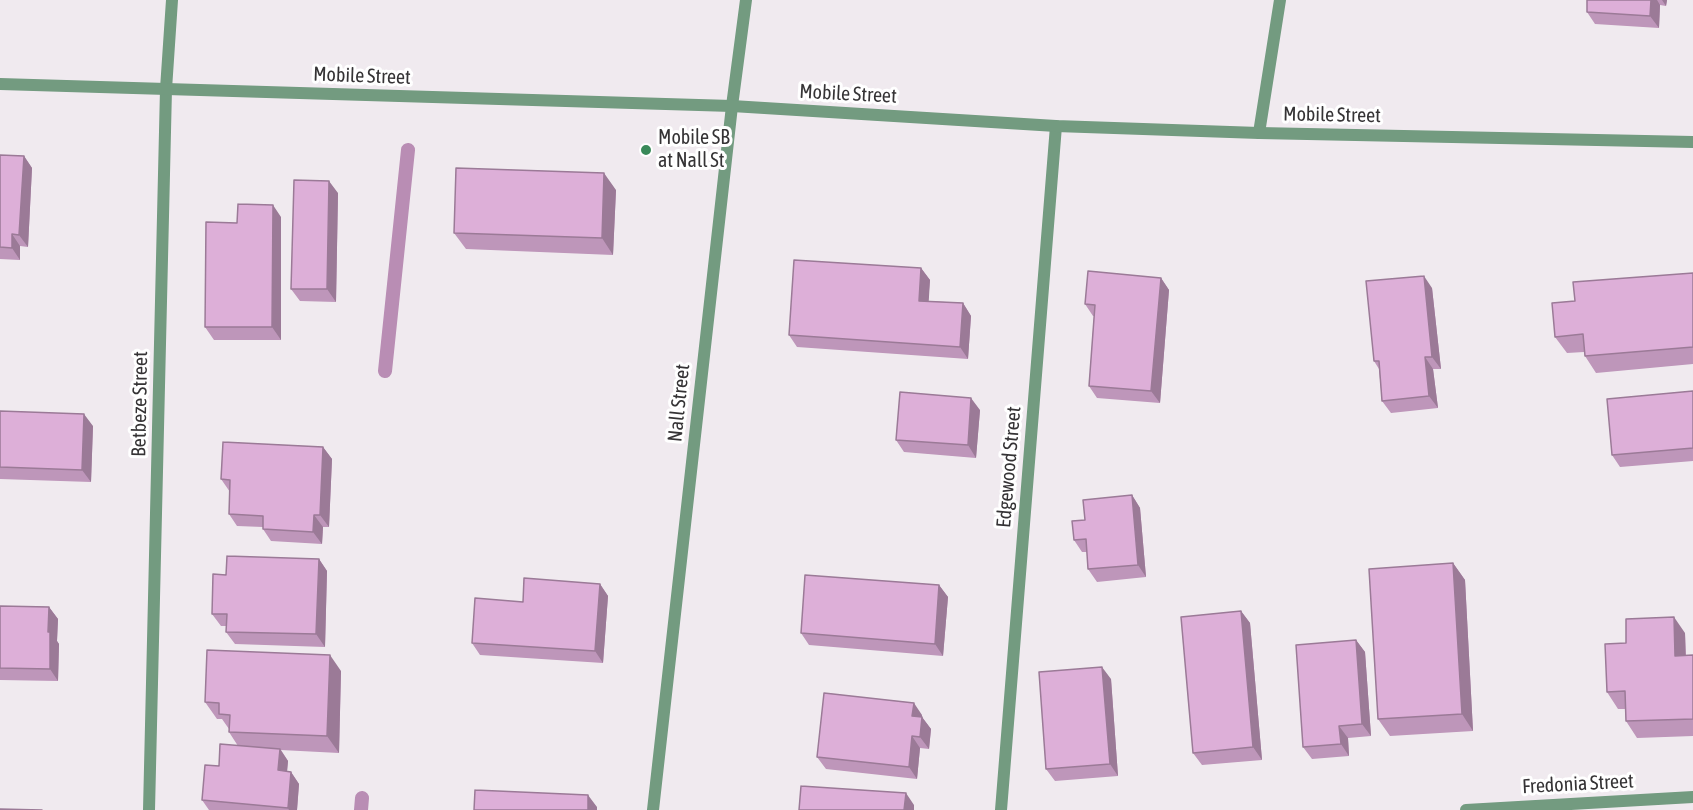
<!DOCTYPE html>
<style>
body{margin:0}
canvas{display:block;background:#f0eaef}
</style>
<canvas width="1693" height="810"></canvas>
<script>
const ctx = document.querySelector('canvas').getContext('2d');
ctx.lineJoin = 'round';
const toPath = rows => new Path2D(rows.map(r => 'M' + r).join(''));
function strokePath(path, color, width, dash) { ctx.strokeStyle = color; ctx.lineWidth = width; ctx.lineCap = dash ? 'butt' : 'round'; ctx.setLineDash(dash || []); ctx.stroke(path); }
function fillPath(path, color) { ctx.fillStyle = color; ctx.fill(path, 'evenodd'); }
function write(font, color, halo, rows, align = 'center') {
  ctx.font = font + ' "Asap Condensed",sans-serif'; ctx.lineWidth = 6; ctx.setLineDash([]); ctx.textBaseline = 'middle'; ctx.strokeStyle = halo; ctx.fillStyle = color; for (const [text, x, y, turn = 0] of rows) {
    ctx.save(); ctx.translate(x, y); ctx.rotate((+turn || 0) * Math.PI / 180); ctx.textAlign = isNaN(turn) ? turn : align; if (halo) ctx.strokeText(text, 0, 0); ctx.fillText(text, 0, 0); ctx.restore();
  }
}
strokePath(toPath([
 [385,371,408,150],
 [361,810,362,798]
]), '#b98db4', 14);
strokePath(toPath([
 [1259,133,1280,0],
 [149,810,166,89,172,0],
 [653,810,732,106,746,0],
 [1001,810,1056,126],
 [1466,810,1693,797]
]), '#739b80', 12);
strokePath(toPath([
 [0,84,732,106,1056,126,1259,133,1693,142]
]), '#739b80', 12);
fillPath(toPath([
 [1587,0,1667,0,1666,6,1660,5,1659,28,1595,24,1587,12],
 [0,155,24,156,32,168,28,247,20,246,20,260,0,259],
 [616,190,613,255,466,249,454,233],
 [338,193,336,302,300,301,291,289],
 [281,217,281,340,214,340,205,327,237,223],
 [921,268,930,280,928,301,963,303,971,316,968,359,797,347,789,335],
 [1693,273,1693,364,1596,373,1585,356,1584,352,1567,353,1555,337,1575,301],
 [1161,278,1169,290,1160,403,1097,398,1089,386,1094,316,1093,316,1085,304],
 [1432,288,1441,369,1433,369,1438,408,1391,413,1382,401,1379,369,1374,361],
 [1693,391,1693,461,1620,467,1612,455],
 [980,410,976,458,904,452,896,440],
 [0,411,93,426,91,482,0,479],
 [323,447,332,459,329,527,323,527,322,544,271,541,263,529,263,527,237,526,229,514,230,492,221,479],
 [1132,495,1140,508,1146,577,1097,582,1088,569,1087,552,1082,552,1074,540,1085,520],
 [319,559,327,571,325,647,235,644,226,632,227,626,221,626,212,614,226,575],
 [1453,563,1465,580,1473,731,1390,736,1378,719],
 [600,584,608,596,603,663,480,655,472,643,523,602],
 [939,585,948,597,943,656,809,645,801,633],
 [0,606,49,607,58,619,57,641,59,644,58,681,0,680],
 [1241,611,1250,623,1262,760,1202,765,1193,753],
 [1685,633,1686,655,1693,655,1693,736,1637,738,1626,721,1625,709,1618,709,1607,692,1626,643],
 [1356,640,1365,652,1371,736,1348,738,1349,756,1312,759,1303,747],
 [341,671,339,753,281,750,288,761,287,771,291,772,299,784,297,810,209,810,202,800,219,766,238,746,229,732,229,729,222,719,217,719,205,702],
 [1111,679,1118,776,1055,781,1046,769],
 [922,715,922,717,931,729,929,749,920,748,917,779,826,769,817,757]
]), '#be96ba');
fillPath(toPath([
 [1651,0,1657,0,1660,5,1659,28,1650,16],
 [1662,0,1667,0,1666,6],
 [24,156,32,168,28,247,19,235],
 [604,173,616,190,613,255,602,238],
 [329,181,338,193,336,302,327,289],
 [273,205,281,217,281,340,272,327],
 [12,234,20,246,20,260,12,248],
 [921,268,930,280,928,313,919,301],
 [1424,276,1432,288,1441,369,1432,357],
 [1161,278,1169,290,1160,403,1151,391],
 [963,303,971,316,968,359,960,347],
 [1425,357,1433,369,1438,408,1429,396],
 [971,398,980,410,976,458,968,445],
 [84,414,93,426,91,482,82,470],
 [323,447,332,459,329,527,320,515],
 [1132,495,1140,508,1146,577,1138,565],
 [314,515,323,527,322,544,313,532],
 [319,559,327,571,325,647,316,634],
 [1453,563,1465,580,1473,731,1462,714],
 [600,584,608,596,603,663,595,651],
 [939,585,948,597,943,656,935,644],
 [49,607,58,619,57,641,59,644,58,681,50,669,48,632],
 [1241,611,1250,623,1262,760,1253,747],
 [1674,617,1685,633,1686,672,1675,656],
 [1356,640,1365,652,1371,736,1362,724],
 [330,655,341,671,339,753,327,736],
 [1102,667,1111,679,1118,776,1110,764],
 [914,703,922,715,920,728,912,716],
 [922,717,931,729,929,749,920,737],
 [1339,726,1348,738,1349,756,1341,744],
 [912,736,920,748,917,779,909,767],
 [280,749,288,761,286,783,278,770],
 [291,772,299,784,297,810,289,810,288,808],
 [906,793,914,805,914,810,904,810],
 [588,795,597,807,597,810,588,810]
]), '#9b7a97');
const building = toPath([
 [1587,0,1651,0,1650,16,1587,12,1587,0],
 [0,155,24,156,19,235,12,234,12,248,0,247,0,155],
 [456,168,604,173,602,238,454,233,456,168],
 [294,180,329,181,327,289,291,289,294,180],
 [238,204,273,205,272,327,205,327,206,222,237,223,238,204],
 [794,260,921,268,919,301,963,303,960,347,789,335,794,260],
 [1088,271,1161,278,1151,391,1089,386,1095,305,1085,304,1088,271],
 [1693,273,1693,347,1585,356,1583,334,1555,337,1552,303,1575,301,1573,282,1693,273],
 [1424,276,1432,357,1425,357,1429,396,1382,401,1379,361,1374,361,1366,281,1424,276],
 [1693,391,1693,448,1612,455,1607,399,1693,391],
 [900,392,971,398,968,445,896,440,900,392],
 [0,411,84,414,82,470,0,467,0,411],
 [223,442,323,447,320,515,314,515,313,532,263,529,263,516,229,514,230,480,221,479,223,442],
 [1132,495,1138,565,1088,569,1086,539,1074,540,1072,521,1085,520,1083,500,1132,495],
 [227,556,319,559,316,634,226,632,227,614,212,614,213,574,226,575,227,556],
 [1453,563,1462,714,1378,719,1369,569,1453,563],
 [805,575,939,585,935,644,801,633,805,575],
 [524,578,600,584,595,651,472,643,475,598,523,602,524,578],
 [0,606,49,607,48,632,50,632,50,669,0,668,0,606],
 [1241,611,1253,747,1193,753,1181,617,1241,611],
 [1674,617,1675,656,1693,655,1693,719,1626,721,1625,691,1607,692,1605,644,1626,643,1626,619,1674,617],
 [1356,640,1362,724,1339,726,1341,744,1303,747,1296,645,1356,640],
 [207,650,330,655,327,736,229,732,230,715,219,714,219,703,205,702,207,650],
 [1102,667,1110,764,1046,769,1039,672,1102,667],
 [824,693,914,703,912,716,922,717,920,737,912,736,909,767,817,757,824,693],
 [220,744,280,749,278,770,291,772,288,808,202,800,205,765,219,766,220,744],
 [801,786,906,793,904,810,908,810,799,810,801,786],
 [475,790,588,795,588,810,474,810,475,790],
 [0,809,42,810,0,810,0,809]
]);
fillPath(building, '#ddafd8');
strokePath(building, '#9b7a97', 1.5);
for (const [x, y, r, color] of [
 [646,150,6,"#398959"]
]) { const dot = new Path2D(); dot.arc(x, y, r, 0, 2 * Math.PI); ctx.fillStyle = color; ctx.fill(dot); strokePath(dot, '#fff', 2); }
write('20px', '#353335', '#fff', [
 ["Mobile Street",362,76,2],
 ["Mobile Street",848,94,3],
 ["Mobile Street",1332,115,1],
 ["Nall Street",679,403,-84],
 ["Betbeze Street",140,404,-89],
 ["Edgewood Street",1009,467,-85],
 ["Fredonia Street",1578,784,-3]
]);
write('20px', '#353335', '#fff', [
 ["Mobile SB",658,138],
 ["at Nall St",658,161]
], 'left');
</script>
